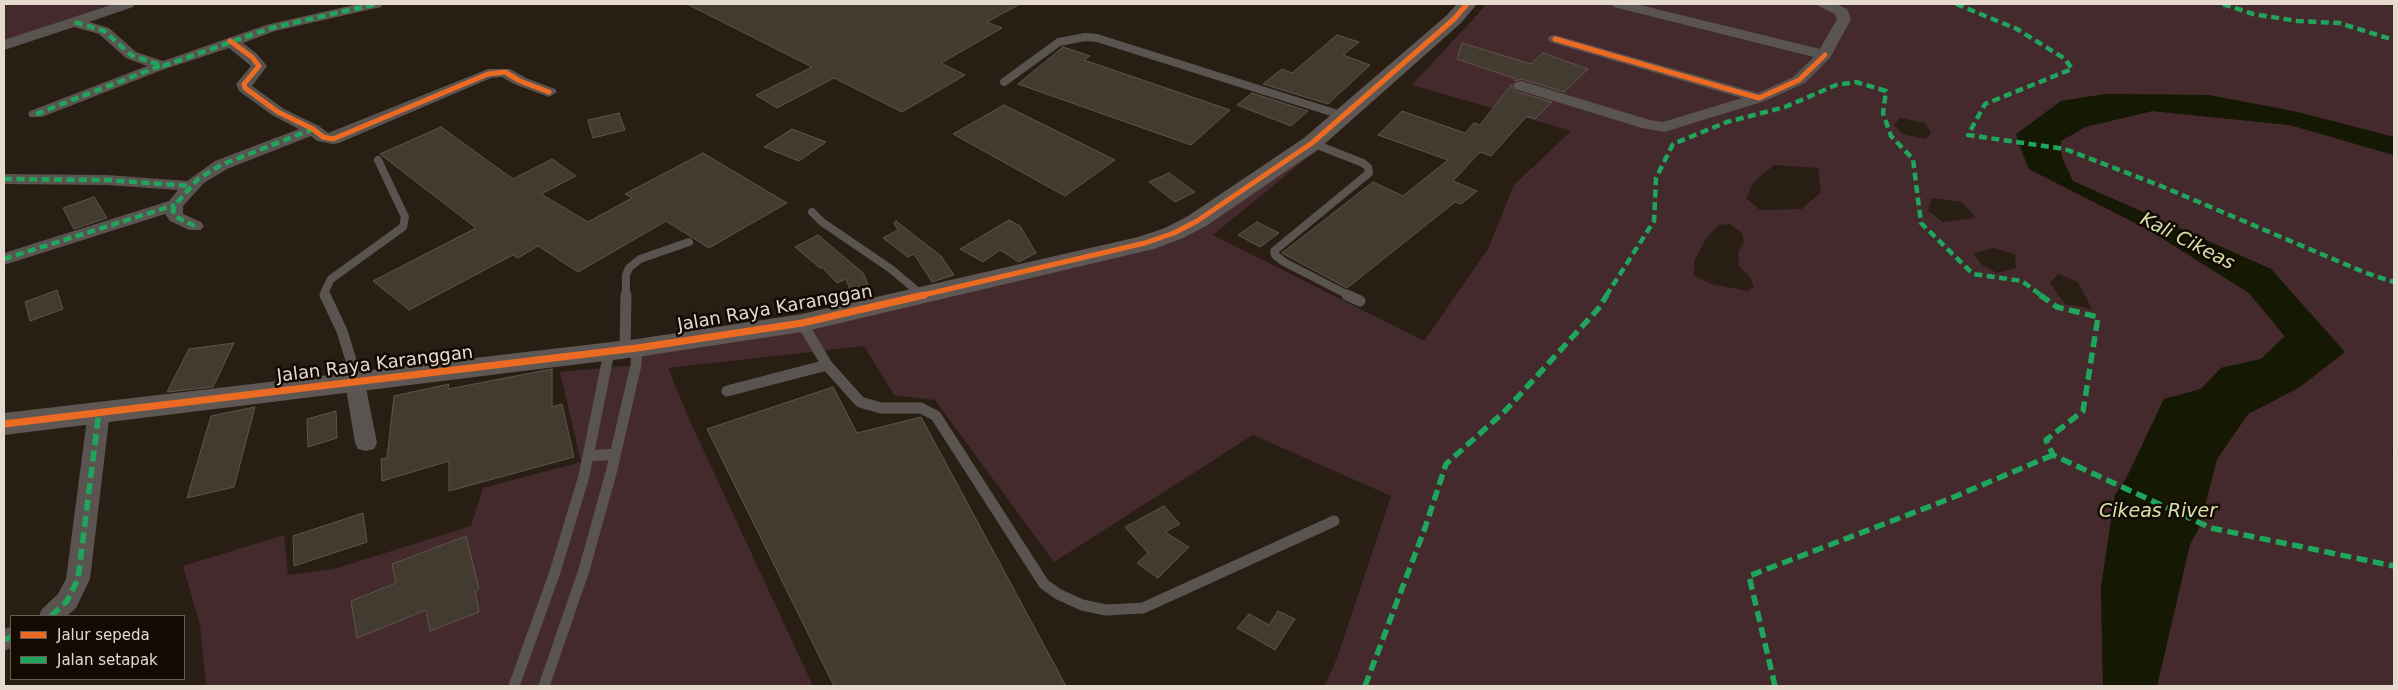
<!DOCTYPE html>
<style>
body{margin:0}
#map{position:relative;width:2398px;height:690px;overflow:hidden;background:#291e13;font-family:"DejaVu Sans",sans-serif}
canvas{display:block}
.frame{position:absolute;inset:0;border:5px solid #e6d9cd;pointer-events:none}
.legend{position:absolute;left:10px;top:615px;width:175px;height:65px;box-sizing:border-box;background:#130a04;border:1px solid #675d54;margin:0;padding:6px 9px;list-style:none;font-size:15px;color:#e6d9cd}
.legend li{display:flex;align-items:center;gap:10px;height:25px}
.legend b{width:25px;border:1px solid #675d54}
</style>
<div id="map">
<canvas width="2398" height="690"></canvas>
<div class="frame"></div>
<ul class="legend">
<li><b style="height:6px;background:#ed6a23"></b>Jalur sepeda</li>
<li><b style="height:6px;background:#20a55d"></b>Jalan setapak</li>
</ul>
</div>
<script>
const ctx = document.querySelector('canvas').getContext('2d');
ctx.lineJoin = 'round';
function fillPath(path, color) { ctx.fillStyle = color; ctx.fill(path, 'evenodd'); }
const toPath = rows => new Path2D(rows.map(r => 'M' + r).join(''));
function strokePath(path, color, width, dash) { ctx.strokeStyle = color; ctx.lineWidth = width; ctx.lineCap = dash ? 'butt' : 'round'; ctx.setLineDash(dash || []); ctx.stroke(path); }
function write(font, color, halo, rows, align = 'center') {
  ctx.font = font + ' "DejaVu Sans",sans-serif'; ctx.lineWidth = 5; ctx.setLineDash([]); ctx.textBaseline = 'middle'; ctx.strokeStyle = halo; ctx.fillStyle = color; for (const [text, x, y, turn = 0] of rows) {
    ctx.save(); ctx.translate(x, y); ctx.rotate((+turn || 0) * Math.PI / 180); ctx.textAlign = isNaN(turn) ? turn : align; if (halo) ctx.strokeText(text, 0, 0); ctx.fillText(text, 0, 0); ctx.restore();
  }
}
fillPath(toPath([
 [4,4,128,4,4,45],
 [1487,4,2382,4,2394,6,2394,137,2293,111,2208,95,2106,94,2061,101,2017,142,2029,169,2149,230,2249,293,2285,337,2261,359,2221,368,2201,389,2164,399,2127,477,2115,495,2101,587,2103,686,1325,686,1337,658,1391,496,1253,435,1054,562,935,400,894,395,864,346,668,368,689,419,813,686,206,686,200,625,183,566,284,535,288,575,334,569,471,526,483,488,581,462,560,372,636,365,637,348,1145,243,1312,143,1324,147,1307,158,1213,235,1424,341,1488,249,1514,185,1571,131,1412,85],
 [1900,118,1925,123,1931,133,1926,139,1902,134,1894,125],
 [1774,165,1818,168,1821,192,1802,209,1760,210,1746,198,1753,183],
 [1932,198,1962,202,1976,218,1943,222,1928,211],
 [1730,224,1742,233,1744,242,1738,252,1739,266,1750,277,1754,287,1748,291,1711,284,1693,275,1695,259,1705,240,1718,225],
 [1994,248,2015,254,2016,268,1997,273,1982,265,1973,253],
 [2058,274,2078,282,2092,309,2065,304,2050,283],
 [2152,111,2290,125,2394,155,2394,446,2392,448,2394,469,2392,473,2394,477,2394,686,2157,686,2190,544,2199,528,2217,459,2248,414,2300,387,2271,269,2072,181,2063,160,2060,148,2061,141,2085,127]
]), '#442a2d');
fillPath(toPath([
 [2106,94,2208,95,2293,111,2394,137,2394,155,2290,125,2152,111,2085,127,2061,141,2060,148,2063,160,2073,181,2271,269,2345,352,2300,387,2248,414,2217,459,2199,528,2190,544,2157,686,2103,686,2101,587,2115,495,2127,477,2164,399,2201,389,2221,368,2261,359,2285,336,2249,293,2149,230,2029,169,2016,134,2061,101]
]), '#151802');
const building = toPath([
 [687,4,1020,4,987,22,1002,28,941,63,965,75,902,112,834,78,777,108,756,95,812,67,687,4],
 [1337,35,1359,42,1343,55,1370,65,1328,104,1263,84,1282,69,1292,73,1337,35],
 [1462,43,1531,64,1543,53,1588,69,1564,92,1522,79,1515,81,1516,79,1457,59,1462,43],
 [1063,47,1090,56,1084,60,1230,110,1191,145,1018,84,1063,47],
 [1511,85,1514,91,1552,102,1535,119,1527,116,1491,156,1480,152,1453,181,1477,191,1461,204,1455,202,1347,288,1282,253,1373,182,1403,196,1448,160,1378,135,1402,111,1465,133,1474,123,1480,125,1511,85],
 [1252,93,1308,111,1291,126,1237,105,1252,93],
 [1004,105,1115,160,1065,196,953,134,1004,105],
 [619,113,625,130,593,138,588,120,619,113],
 [441,127,513,179,552,159,576,176,541,194,588,222,632,198,625,194,703,153,787,203,709,248,666,221,578,272,538,246,518,258,513,255,409,310,373,281,476,228,380,154,441,127],
 [792,129,826,142,799,161,764,147,792,129],
 [1169,173,1195,192,1175,202,1149,182,1169,173],
 [94,197,107,218,74,229,63,208,94,197],
 [1009,220,1020,226,1036,253,1019,262,1000,250,983,262,960,249,1009,220],
 [896,221,941,256,954,275,932,282,914,254,908,257,883,238,898,230,894,223,896,221],
 [1257,222,1279,233,1260,247,1238,235,1257,222],
 [818,235,863,273,873,296,854,300,846,279,837,283,822,267,820,268,795,247,818,235],
 [57,290,63,309,30,321,25,302,57,290],
 [234,343,213,387,167,392,189,349,234,343],
 [552,369,552,407,562,404,574,457,449,491,449,461,382,481,381,459,387,458,394,396,449,384,448,389,552,369],
 [833,387,857,433,921,417,1066,686,834,686,707,429,833,387],
 [255,407,234,487,187,498,211,416,255,407],
 [336,411,337,438,308,447,307,419,336,411],
 [1164,506,1180,524,1165,532,1189,547,1158,578,1137,563,1148,553,1125,527,1164,506],
 [363,513,367,542,294,566,293,536,363,513],
 [466,536,479,589,475,591,479,612,430,631,426,610,357,638,351,601,396,583,392,564,466,536],
 [1278,611,1295,619,1275,650,1237,628,1249,614,1269,625,1278,611]
]);
fillPath(building, '#433b30');
strokePath(building, '#5d564c', 1);
strokePath(toPath([
 [1004,82,1059,42,1085,37,1097,38,1344,116],
 [1312,143,1363,163,1368,167,1369,173,1274,251,1275,255,1284,262,1350,296],
 [812,212,822,222,891,269,923,296],
 [326,296,325,291,331,279,403,227,405,217,378,160],
 [626,296,626,275,629,268,640,259,689,242]
]), '#5a5451', 8);
strokePath(toPath([
 [325,295,342,331,354,370,355,383],
 [921,295,923,296],
 [1347,295,1360,301],
 [802,323,827,365,860,402,881,408,921,408,936,416,1044,584,1058,594,1082,605,1106,610,1143,608,1334,521],
 [625,350,626,295],
 [727,391,827,365],
 [588,456,615,454],
 [514,686,555,572,584,476,609,352],
 [544,686,584,570,611,473,636,365,637,348]
]), '#5a5451', 11);
fillPath(toPath([
 [114,4,135,4,133,7,89,22,109,28,136,52,163,61,266,25,358,4,383,4,381,7,275,31,243,43,257,54,267,66,252,86,284,109,319,126,328,133,488,69,510,69,526,78,555,89,557,92,549,97,514,84,502,77,491,78,339,143,333,144,317,141,311,136,227,169,204,183,183,206,183,214,201,222,204,226,201,230,189,230,170,221,165,214,4,265,4,253,169,201,178,190,107,185,4,184,4,174,107,175,187,181,215,161,299,129,272,115,239,91,236,84,251,66,229,48,162,70,42,117,30,117,28,114,30,111,147,66,126,58,99,34,74,27,4,50,4,40,114,4],
 [1612,4,1636,4,1820,49,1837,19,1835,14,1820,7,1818,4,1836,4,1847,9,1851,19,1830,58,1805,83,1765,101,1664,132,1642,128,1515,89,1513,86,1515,83,1521,81,1650,120,1663,122,1742,98,1550,42,1548,39,1550,36,1555,35,1758,93,1793,77,1814,57,1614,7,1612,4],
 [355,376,362,378,365,383,377,443,374,449,366,451,358,449,355,443,345,383,348,378,355,376],
 [99,403,106,406,110,411,90,579,76,608,67,616,39,616,42,609,58,594,66,579,88,411,92,406,99,403],
 [11,627,11,648,4,651,4,629,11,627]
]), '#5a5451');
fillPath(toPath([
 [1457,4,1477,4,1461,23,1320,148,1206,226,1183,238,1154,249,802,332,637,357,4,435,4,413,637,339,802,314,1138,237,1165,228,1188,216,1304,138,1447,15,1457,4]
]), '#5e5754');
strokePath(toPath([
 [1956,4,2017,29,2065,59,2072,69,1985,104,1968,135,2065,149,2161,186,2366,273,2394,282],
 [2223,4,2253,14,2297,21,2339,23,2394,40],
 [75,22,104,31,131,55,163,66,271,28,376,4],
 [36,114,160,66],
 [4,179,107,180,191,186],
 [195,226,176,217,173,211,175,205,198,179,221,165,313,129],
 [4,259,175,205],
 [1606,296,1654,221,1656,178,1673,144,1727,122,1785,107,1836,85,1856,82,1886,91,1883,113,1891,136,1913,159,1921,223,1973,274,2022,281,2042,296]
]), '#20a55d', 4.5, [8, 4.5]);
strokePath(toPath([
 [2040,295,2057,307,2098,317,2083,411,2046,440,2053,455,2211,528,2394,566],
 [51,616,67,601,78,579,99,411],
 [4,640,11,637],
 [1365,686,1425,528,1446,464,1505,411,1598,309,1607,295],
 [1775,686,1749,576,1949,499,2053,455]
]), '#20a55d', 5.5, [11, 5.5]);
strokePath(toPath([
 [1555,39,1759,98,1799,80,1825,55],
 [230,41,252,57,259,66,244,84,245,88,278,112,313,129,323,137,333,139,488,74,505,72,520,81,549,92],
 [919,296,1145,243,1174,233,1197,221,1312,143,1454,19,1467,4]
]), '#ed6a23', 5);
strokePath(toPath([
 [4,424,637,348,802,323,924,295]
]), '#ed6a23', 7);
write('18px', '#e6d9cd', '#130a04', [
 ["Jalan Raya Karanggan",775,309,-10],
 ["Jalan Raya Karanggan",375,365,-7]
]);
write('italic 19px', '#d6e1a9', '#130a04', [
 ["Kali Cikeas",2187,242,27],
 ["Cikeas River",2158,512]
]);
</script>
